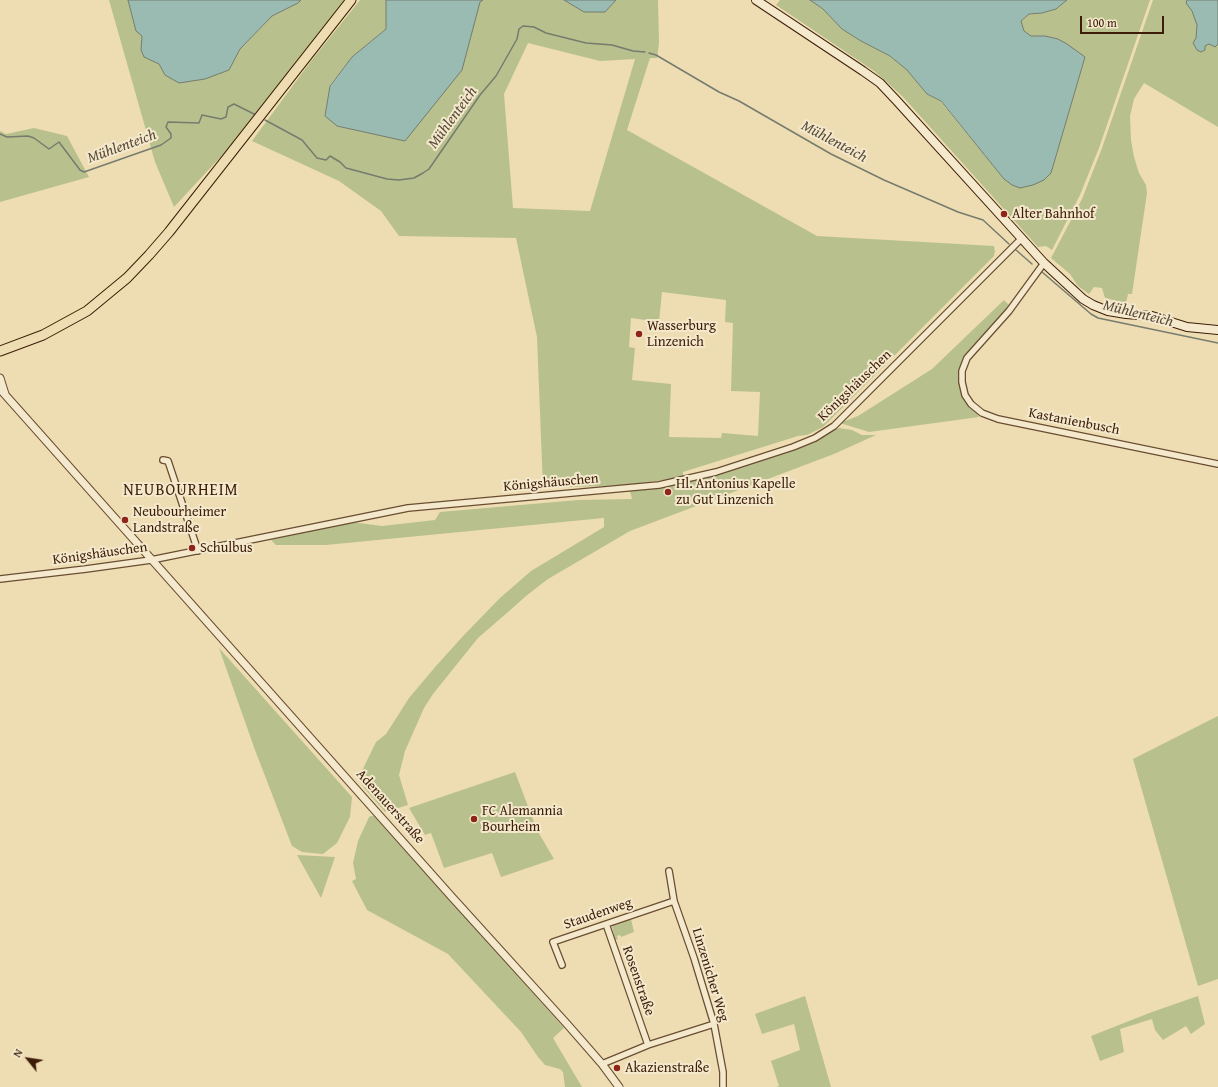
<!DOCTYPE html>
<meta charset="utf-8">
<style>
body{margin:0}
#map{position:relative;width:1218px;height:1087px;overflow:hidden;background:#eeddb2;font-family:"Gentium Book Plus",serif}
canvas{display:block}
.north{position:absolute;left:8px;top:1039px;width:40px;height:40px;-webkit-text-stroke:3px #f4e9cd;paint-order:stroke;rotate:300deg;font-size:11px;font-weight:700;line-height:16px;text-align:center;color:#3d1d08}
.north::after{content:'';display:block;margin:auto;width:14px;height:18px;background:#3d1d08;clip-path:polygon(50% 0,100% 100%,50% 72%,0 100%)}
.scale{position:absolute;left:1080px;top:16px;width:84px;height:18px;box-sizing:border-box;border:2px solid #3d1d08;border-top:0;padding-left:5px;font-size:12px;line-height:14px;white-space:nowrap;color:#3d1d08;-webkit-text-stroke:3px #f4e9cd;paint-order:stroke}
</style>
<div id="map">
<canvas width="1218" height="1087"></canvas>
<div class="north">N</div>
<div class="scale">100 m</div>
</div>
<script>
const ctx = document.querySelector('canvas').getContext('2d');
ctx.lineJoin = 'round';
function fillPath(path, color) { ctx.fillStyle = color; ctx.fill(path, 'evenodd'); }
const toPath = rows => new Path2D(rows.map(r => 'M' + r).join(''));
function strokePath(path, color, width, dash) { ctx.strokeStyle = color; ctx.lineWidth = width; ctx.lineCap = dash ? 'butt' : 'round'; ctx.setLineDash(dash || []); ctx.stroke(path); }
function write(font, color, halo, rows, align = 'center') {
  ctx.font = font + ' "Gentium Book Plus",serif'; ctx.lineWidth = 4; ctx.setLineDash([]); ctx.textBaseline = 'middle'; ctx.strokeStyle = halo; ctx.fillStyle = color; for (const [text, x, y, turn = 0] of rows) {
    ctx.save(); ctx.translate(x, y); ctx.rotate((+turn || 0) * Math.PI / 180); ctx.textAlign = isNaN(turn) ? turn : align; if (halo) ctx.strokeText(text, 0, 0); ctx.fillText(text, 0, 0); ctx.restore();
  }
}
fillPath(toPath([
 [109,0,128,0,132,15,142,36,141,42,144,56,159,64,165,75,229,70,240,49,272,16,298,3,301,0,346,0,226,151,174,207,155,162],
 [360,0,387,0,386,29,352,57,330,85,325,116,483,0,564,0,584,12,605,12,616,0,658,0,659,43,657,58,650,58,627,130,817,236,994,246,995,251,994,256,823,427,807,435,798,436,683,472,683,477,629,485,543,488,537,337,516,238,399,236,381,211,339,181,252,141,311,61],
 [528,43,600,61,635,59,590,211,513,208,504,94],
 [662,292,726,300,725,322,733,323,731,391,760,392,758,436,722,433,721,438,669,437,671,384,632,380,635,348,629,347,631,318,659,322],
 [780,0,810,0,823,9,842,29,861,41,890,56,907,70,927,94,940,101,1004,179,1051,173,1085,57,1045,36,1031,36,1024,31,1021,21,1029,14,1042,13,1056,9,1067,0,1150,0,1099,148,1080,195,1052,250,1046,246,1038,247,903,97,889,84,874,71,776,5],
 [1153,0,1218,0,1218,127,1144,83,1134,99,1130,116,1131,140,1134,157,1139,173,1146,185,1147,193,1132,294,1128,294,1126,303,1105,298,1102,288,1094,287,1089,294,1078,286,1070,274,1051,258,1082,199,1102,148],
 [34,128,67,136,89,177,0,202,0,131,6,134],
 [1004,300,1010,306,970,349,960,369,960,380,979,417,869,432,840,423,858,416,932,369],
 [839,428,852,430,862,435,876,435,834,454,630,531,548,579,526,596,508,612,478,638,433,694,424,708,405,751,399,775,408,805,385,812,365,789,358,779,376,742,386,734,409,698,436,666,464,635,500,598,531,571,604,527,604,518,326,545,276,545,271,540,351,522,382,526,435,520,440,512,578,500,632,499,630,491,673,485,712,475],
 [219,648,352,797,350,817,337,843,323,854,302,852,292,846,255,750],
 [1218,716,1218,979,1198,986,1133,759],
 [515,772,537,830,554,859,501,877,492,853,444,868,431,833,425,835,409,808],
 [371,816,374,816,564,1028,553,1038,582,1087,565,1087,563,1072,560,1069,545,1065,538,1057,521,1032,448,954,367,910,352,881,356,879,353,863,358,841,369,817],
 [297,855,335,857,321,898],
 [631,919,634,932,621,937,620,935,617,936,618,939,615,940,612,926],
 [805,996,831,1087,776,1087,779,1086,771,1061,800,1050,794,1024,762,1034,755,1014],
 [1198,996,1205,1024,1191,1034,1186,1026,1163,1040,1155,1030,1152,1019,1120,1029,1124,1052,1100,1061,1091,1036,1152,1012]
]), '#b8c18d');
const water = toPath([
 [128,0,301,0,298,3,272,16,240,49,229,70,205,79,179,83,165,75,159,64,144,57,141,50,142,36,136,31,128,0],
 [386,0,483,0,480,2,462,70,405,141,337,126,325,116,330,86,352,57,386,29,386,0],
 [564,0,616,0,605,12,584,12,564,0],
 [810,0,1067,0,1056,9,1042,13,1029,14,1021,21,1024,31,1031,36,1045,36,1058,39,1067,44,1085,57,1051,173,1044,180,1033,185,1020,188,1012,185,1004,179,941,101,927,94,907,70,890,56,861,41,842,29,823,9,810,0],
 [1187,0,1218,0,1218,44,1215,47,1209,44,1205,46,1205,50,1201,52,1197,50,1193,43,1196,38,1197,25,1192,11,1186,3,1187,0]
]);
fillPath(water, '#9abbb2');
strokePath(water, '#757c6e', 1);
strokePath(toPath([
 [649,53,656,55,719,92,739,101,831,154,884,180,958,212,983,220,1009,244],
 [265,120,302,140,317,158,326,160,330,156,340,162,346,168,387,179,399,180,414,178,423,173,429,169,480,95,496,76,517,39,519,29,523,26,534,27,546,33,586,43,612,45,633,51,645,52],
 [0,134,7,137,28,136,34,138,49,149,59,142,80,170,84,172,161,145,171,138,171,134,166,127,168,122,199,123,202,115,221,119,226,117,228,107,234,104,256,115],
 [1016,250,1032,264],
 [1042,272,1091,314,1098,318,1218,343]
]), '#757c6e', 1.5);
const minor = toPath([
 [1044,263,1009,311,967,358,962,371,962,382,965,395,971,404,982,413,998,419,1218,464],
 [163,460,168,461,198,551],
 [0,579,86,569,151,560,408,508,659,485,716,472,793,447,815,438,834,426,1022,238],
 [669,871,674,901,694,958,714,1024,723,1072,723,1087],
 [606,924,648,1045],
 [562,965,553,942,674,901],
 [602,1064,648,1045,714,1024]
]);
const tertiary = toPath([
 [0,378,5,394],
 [0,389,451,896,567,1024,602,1064,619,1087]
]);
const secondary = toPath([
 [756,0,863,71,880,83,896,100,1044,263,1083,299,1093,305,1108,311,1126,314,1152,316,1187,327,1218,330]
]);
const primary = toPath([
 [0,351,43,335,87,311,127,278,149,255,169,232,351,0]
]);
strokePath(minor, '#694d32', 8);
strokePath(tertiary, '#694d32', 9);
strokePath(secondary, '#3d1d08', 10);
strokePath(primary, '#3d1d08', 11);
strokePath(minor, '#f4e9cd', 5.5);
strokePath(tertiary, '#f4e9cd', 7);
strokePath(secondary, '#f4e9cd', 8);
strokePath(primary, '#eeddb2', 9);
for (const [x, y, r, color] of [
 [1004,214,4,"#8f2418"],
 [639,334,4,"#8f2418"],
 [668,492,4,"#8f2418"],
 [125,520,4,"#8f2418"],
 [192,548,4,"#8f2418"],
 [474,819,4,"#8f2418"],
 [617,1068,4,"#8f2418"]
]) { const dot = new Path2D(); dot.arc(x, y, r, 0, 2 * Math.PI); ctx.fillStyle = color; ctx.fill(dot); strokePath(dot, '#f4e9cd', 1.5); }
write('14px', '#3d1d08', '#f4e9cd', [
 ["Alter Bahnhof",1012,214],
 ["Wasserburg",647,326],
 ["Linzenich",647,342],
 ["Hl. Antonius Kapelle",676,484],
 ["zu Gut Linzenich",676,500],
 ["Neubourheimer",133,512],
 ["Landstraße",133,528],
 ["Schulbus",200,548],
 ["FC Alemannia",482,811],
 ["Bourheim",482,827],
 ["Akazienstraße",625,1068]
], 'left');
write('14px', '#3d1d08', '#f4e9cd', [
 ["Königshäuschen",855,386,-44],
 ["Kastanienbusch",1074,422,11],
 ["Königshäuschen",551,483,-5],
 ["Königshäuschen",100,554,-8],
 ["Adenauerstraße",390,807,48],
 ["Staudenweg",598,914,-19],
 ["Linzenicher Weg",710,975,73],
 ["Rosenstraße",638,981,71]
]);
write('italic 15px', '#594c3b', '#f4e9cd', [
 ["Mühlenteich",453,118,-54],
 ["Mühlenteich",834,142,28],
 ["Mühlenteich",122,147,-20],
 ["Mühlenteich",1138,314,14]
]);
ctx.letterSpacing = '1px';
write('16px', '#3d1d08', '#f4e9cd', [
 ["NEUBOURHEIM",181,491]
]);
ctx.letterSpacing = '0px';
</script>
